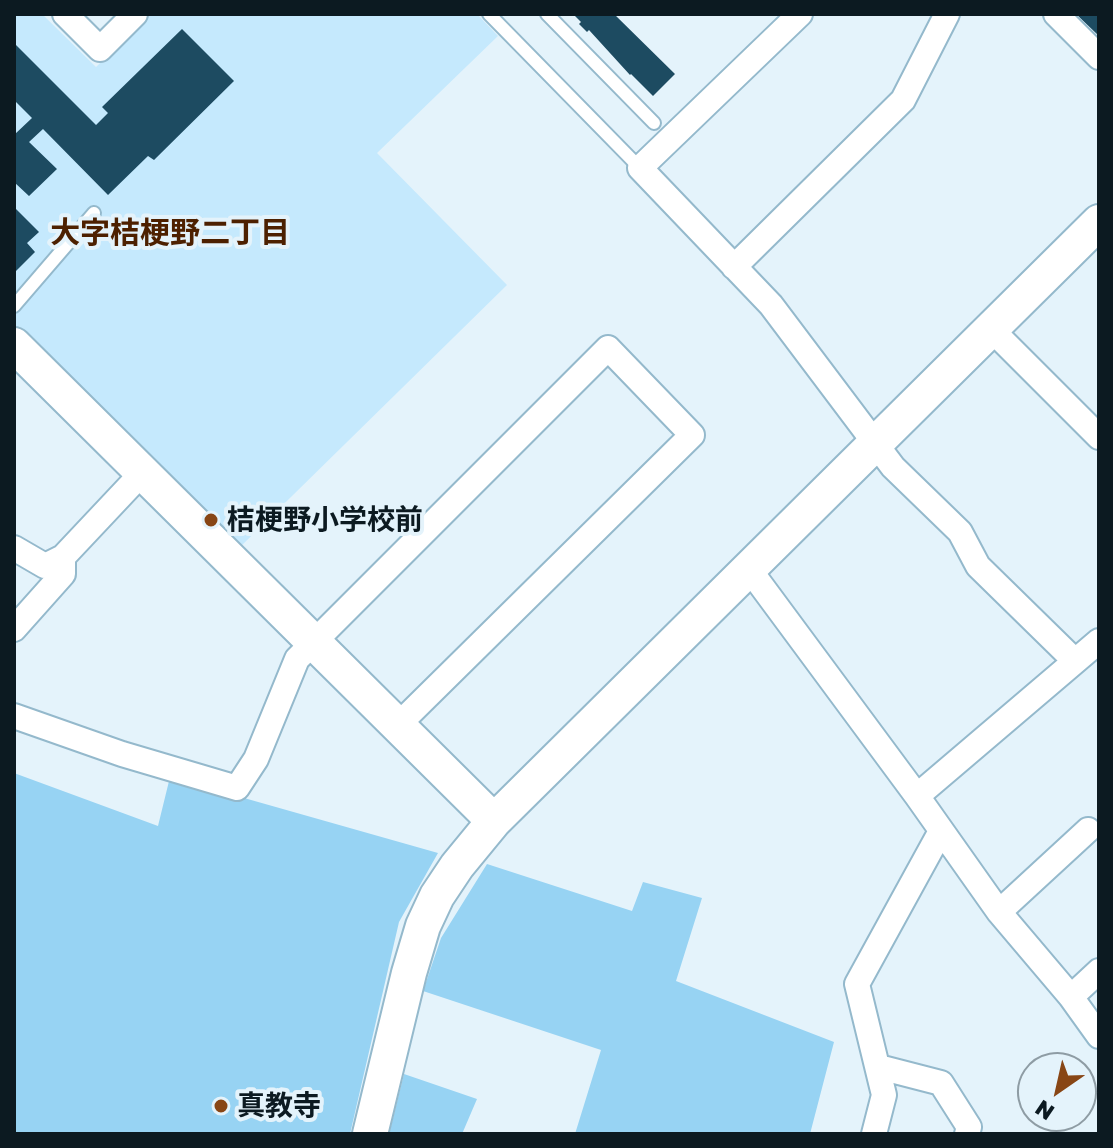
<!DOCTYPE html>
<meta charset="utf-8">
<style>
body{margin:0}
#map{position:relative;width:1113px;height:1148px;overflow:hidden;background:#e4f3fb;font-family:"Golos Text",sans-serif}
canvas{display:block}
.frame{position:absolute;inset:0;border:16px solid #0c1a21;pointer-events:none}
.north{position:absolute;left:1017px;top:1052px;width:80px;height:80px;box-sizing:border-box;background:#e4f3fb;border:2px solid #8e9ca4;border-radius:50%;rotate:214deg;font-size:22px;font-weight:700;line-height:32px;text-align:center;color:#0c1a21}
.north::after{content:'';display:block;margin:auto;width:28px;height:36px;background:#884615;clip-path:polygon(50% 0,100% 100%,50% 72%,0 100%)}
</style>
<div id="map">
<canvas width="1113" height="1148"></canvas>
<div class="frame"></div>
<div class="north">N</div>
</div>
<script>
const ctx = document.querySelector('canvas').getContext('2d');
ctx.lineJoin = 'round';
function fillPath(path, color) { ctx.fillStyle = color; ctx.fill(path, 'evenodd'); }
const toPath = rows => new Path2D(rows.map(r => 'M' + r).join(''));
function strokePath(path, color, width, dash) { ctx.strokeStyle = color; ctx.lineWidth = width; ctx.lineCap = dash ? 'butt' : 'round'; ctx.setLineDash(dash || []); ctx.stroke(path); }
function write(font, color, halo, rows, align = 'center') {
  ctx.font = font + ' "Golos Text","Noto Sans JP",sans-serif'; ctx.lineWidth = 8; ctx.setLineDash([]); ctx.textBaseline = 'middle'; ctx.strokeStyle = halo; ctx.fillStyle = color; for (const [text, x, y, turn = 0] of rows) {
    ctx.save(); ctx.translate(x, y); ctx.rotate((+turn || 0) * Math.PI / 180); ctx.textAlign = isNaN(turn) ? turn : align; if (halo) ctx.strokeText(text, 0, 0); ctx.fillText(text, 0, 0); ctx.restore();
  }
}
fillPath(toPath([
 [14,14,42,14,96,67,151,14,477,14,498,36,377,153,507,285,238,549,14,327]
]), '#c5e9fd');
fillPath(toPath([
 [14,773,158,826,170,777,438,853,399,922,350,1134,14,1134],
 [487,864,632,911,643,882,702,898,676,981,834,1042,810,1134,575,1134,601,1050,423,991,441,938],
 [404,1074,477,1099,462,1134,389,1134]
]), '#97d3f3');
fillPath(toPath([
 [573,14,614,14,675,74,653,96,631,74,630,75,589,30,587,32,579,24,581,22],
 [1076,14,1099,14,1099,36],
 [182,29,234,81,154,160,148,156,108,195,43,129,29,142,57,169,29,196,14,182,14,135,32,118,14,100,14,43,96,125,108,113,102,107],
 [14,207,39,232,27,243,35,252,16,271,14,269]
]), '#1d4b61');
const lane = toPath([
 [489,14,640,168],
 [547,14,654,123],
 [14,306,94,213]
]);
const street = toPath([
 [65,14,100,49,135,14],
 [800,14,640,168,771,305,893,467,960,532,978,566,1074,660],
 [1056,14,1099,57],
 [734,267,903,100,947,14],
 [991,329,1099,437],
 [14,548,45,566,63,557],
 [749,569,917,796,999,912,1071,997,1099,1036],
 [14,629,63,574,63,557,143,472],
 [14,716,122,754,237,788,256,759,297,659,608,348,692,435,397,726],
 [917,796,1099,641],
 [999,912,1088,830],
 [1071,997,1099,971],
 [879,1067,941,1083,969,1127,967,1134],
 [874,1134,884,1095,857,984,941,831]
]);
const secondary = toPath([
 [14,345,494,821],
 [370,1134,409,973,423,926,437,896,457,866,494,821,1099,222]
]);
strokePath(lane, '#94b9cc', 16);
strokePath(street, '#94b9cc', 28);
strokePath(secondary, '#94b9cc', 38);
strokePath(lane, '#fff', 12);
strokePath(street, '#fff', 24);
strokePath(secondary, '#fff', 34);
for (const [x, y, r, color] of [
 [211,520,8,"#884615"],
 [221,1106,8,"#884615"]
]) { const dot = new Path2D(); dot.arc(x, y, r, 0, 2 * Math.PI); ctx.fillStyle = color; ctx.fill(dot); strokePath(dot, '#e4f3fb', 3); }
write('bold 28px', '#0c1a21', '#e4f3fb', [
 ["桔梗野小学校前",227,520],
 ["真教寺",237,1106]
], 'left');
write('bold 30px', '#4d2000', '#e4f3fb', [
 ["大字桔梗野二丁目",170,233]
]);
</script>
